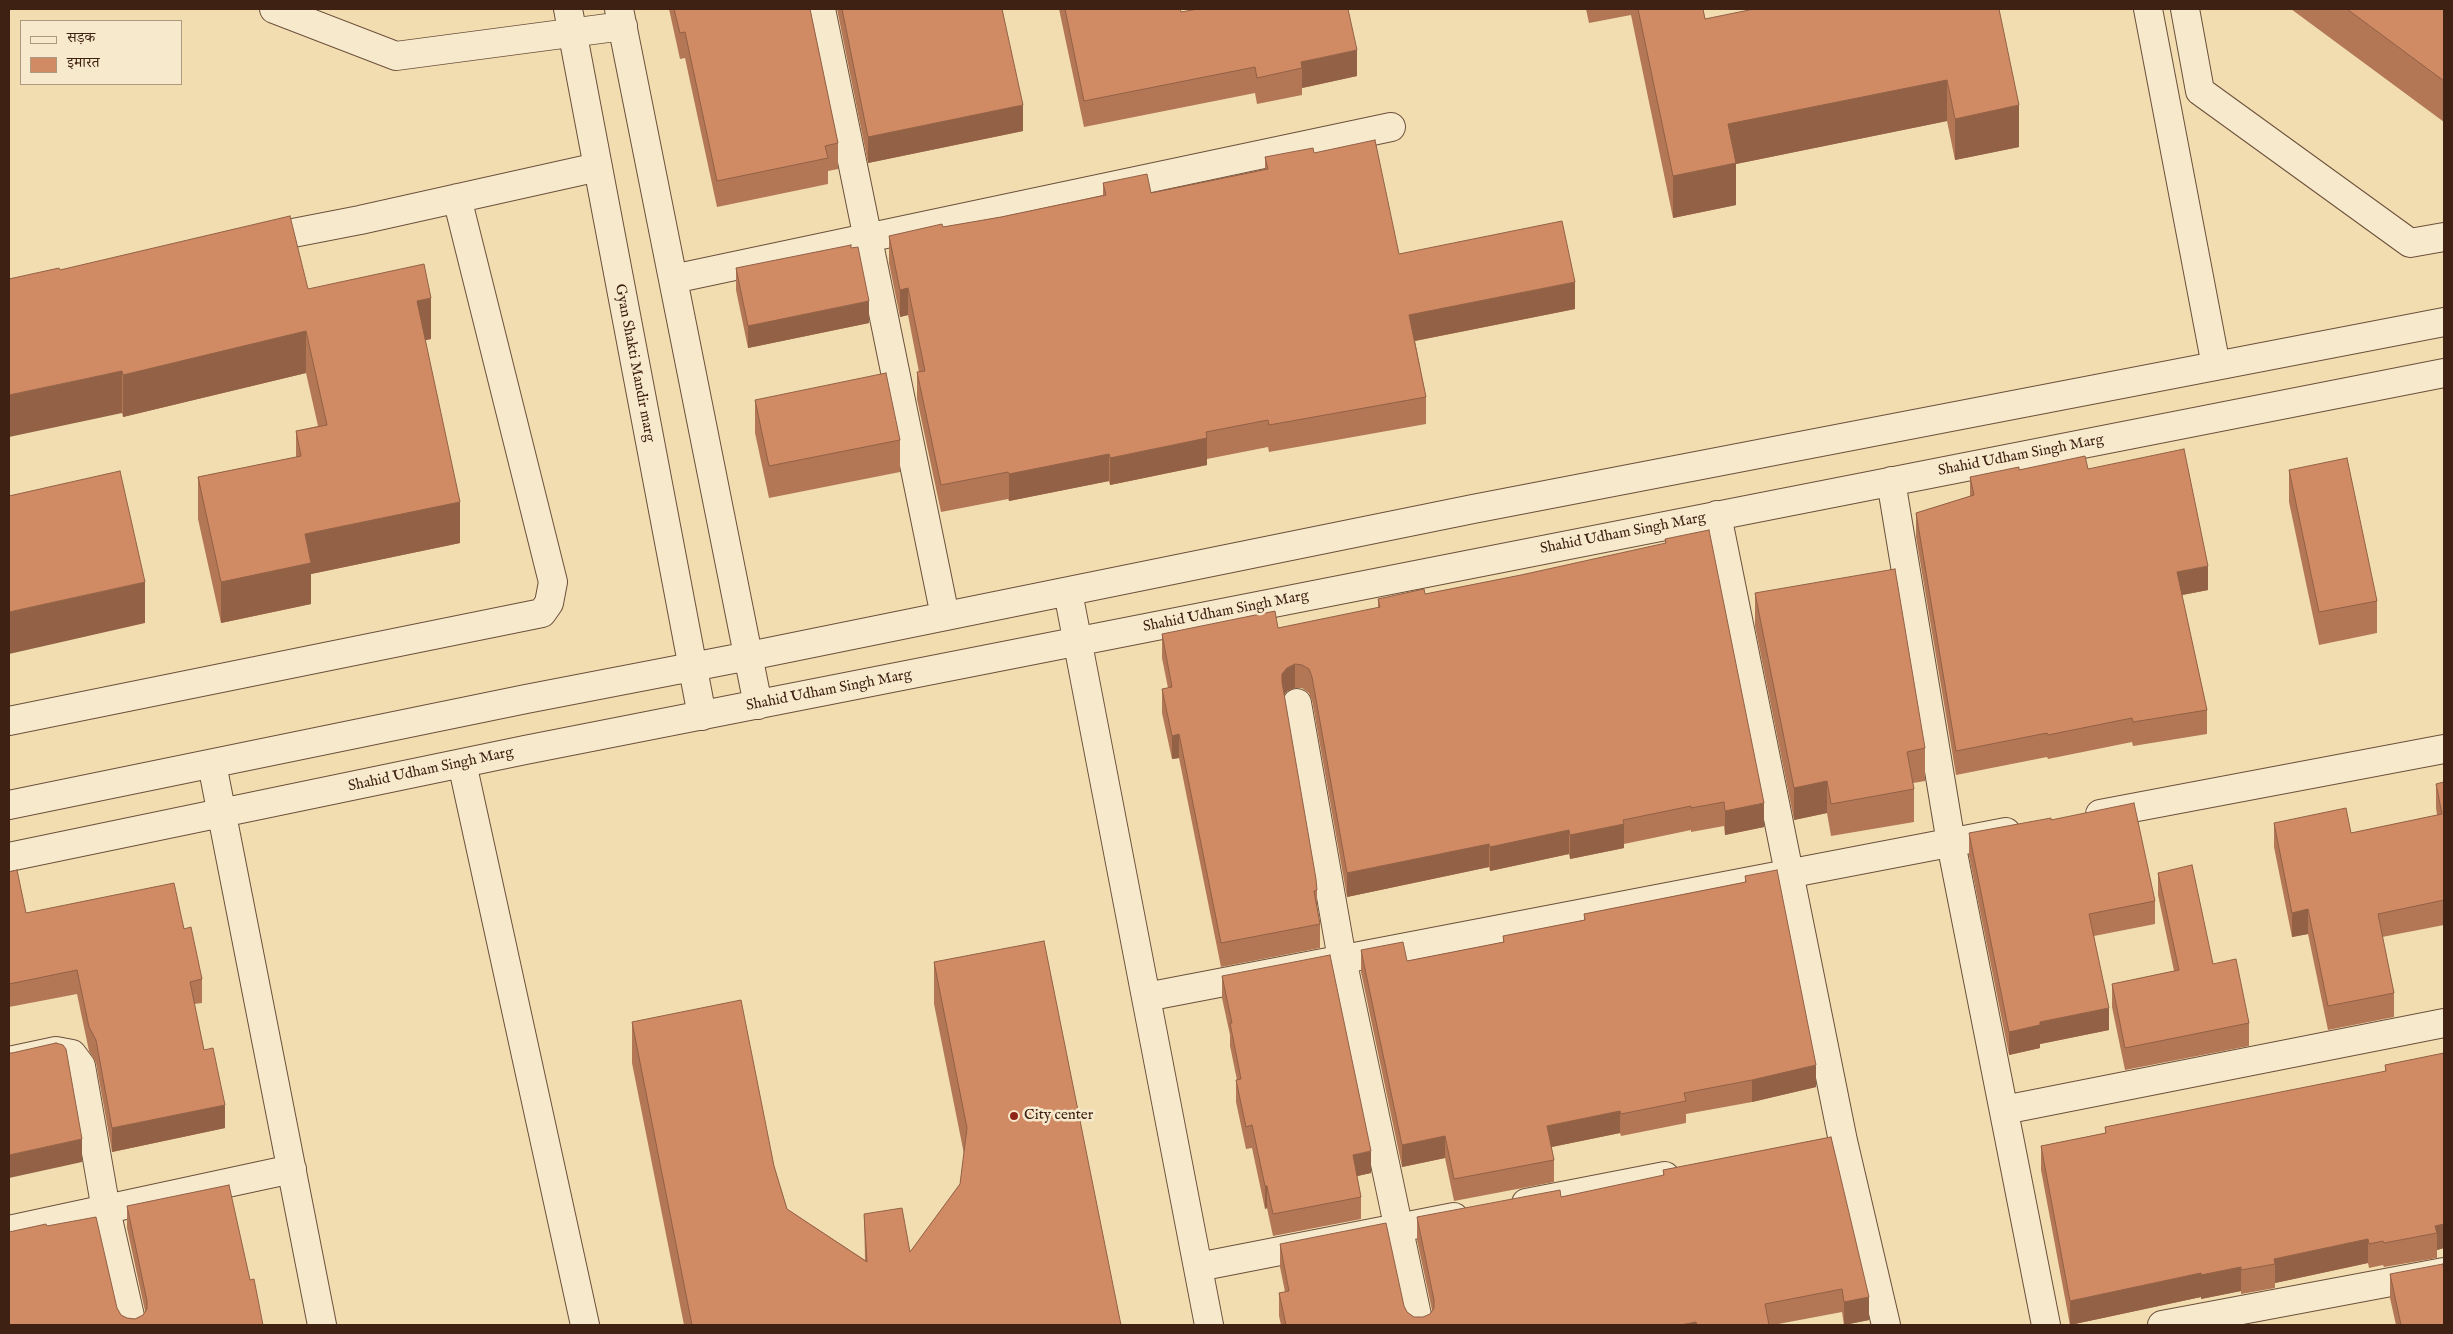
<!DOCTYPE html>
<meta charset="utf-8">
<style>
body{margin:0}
#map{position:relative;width:2453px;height:1334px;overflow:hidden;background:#f2ddb1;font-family:"IM FELL English","Noto Serif Devanagari",serif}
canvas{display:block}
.frame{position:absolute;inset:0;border:10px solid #3f2114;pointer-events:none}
.legend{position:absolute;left:20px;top:20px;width:162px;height:65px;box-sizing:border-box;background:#f7e9cc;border:1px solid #ad9982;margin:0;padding:6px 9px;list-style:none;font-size:15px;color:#3f2114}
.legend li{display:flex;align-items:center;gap:10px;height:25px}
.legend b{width:25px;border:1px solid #ad9982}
</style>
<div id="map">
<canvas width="2453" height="1334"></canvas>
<div class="frame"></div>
<ul class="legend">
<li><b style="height:6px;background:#f7e9cc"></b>सड़क</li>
<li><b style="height:14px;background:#d08a64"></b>इमारत</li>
</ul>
</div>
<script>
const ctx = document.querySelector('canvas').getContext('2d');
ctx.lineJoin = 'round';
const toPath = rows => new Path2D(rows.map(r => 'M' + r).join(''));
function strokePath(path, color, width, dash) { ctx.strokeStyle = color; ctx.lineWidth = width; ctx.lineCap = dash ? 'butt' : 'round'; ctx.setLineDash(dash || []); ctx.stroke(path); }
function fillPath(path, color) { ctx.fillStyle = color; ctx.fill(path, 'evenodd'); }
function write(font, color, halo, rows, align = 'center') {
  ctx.font = font + ' "IM FELL English",serif'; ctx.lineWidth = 5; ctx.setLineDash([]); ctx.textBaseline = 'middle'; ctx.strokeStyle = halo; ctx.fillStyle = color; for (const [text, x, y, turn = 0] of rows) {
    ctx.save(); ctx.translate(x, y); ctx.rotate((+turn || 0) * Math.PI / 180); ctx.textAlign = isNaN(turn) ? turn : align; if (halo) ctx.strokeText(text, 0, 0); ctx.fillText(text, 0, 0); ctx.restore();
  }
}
const minor = toPath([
 [274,9,396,56,623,26],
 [568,9,702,716],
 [619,9,758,705],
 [821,9,945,616],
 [2148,9,2216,366],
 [2185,9,2200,91,2410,243,2444,237],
 [257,240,360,220,598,167],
 [673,279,1391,127],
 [1891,481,1951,843,2046,1325],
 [1717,515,1843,1141,1886,1325],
 [1068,592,1209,1325],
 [1297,703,1342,959,1419,1325],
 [9,721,542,613,549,603,553,582,457,198],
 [462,763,585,1325],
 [212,764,322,1325],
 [9,805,526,699,749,656,1473,509,2444,322],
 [2100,814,2444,749],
 [9,857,525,750,2444,373],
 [1146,997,2006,832],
 [9,1061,56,1051,72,1054,81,1066,106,1210,132,1325],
 [2004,1110,2444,1023],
 [1526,1203,1665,1176],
 [9,1230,292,1169],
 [1198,1267,1454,1217],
 [2162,1325,2444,1272]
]);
strokePath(minor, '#6c503b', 30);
strokePath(minor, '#f7e9cc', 28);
fillPath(toPath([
 [669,9,810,9,838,143,838,169,828,171,828,184,717,207,685,58,680,59],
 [837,9,1002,9,1023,131,868,163],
 [1059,9,1180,9,1181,12,1357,76,1302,88,1302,95,1257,104,1255,93,1084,127],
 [1586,9,1703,9,1705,19,1999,9,2019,147,1955,160,1947,121,1736,164,1736,205,1673,218,1631,15,1589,23],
 [2291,9,2444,9,2444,122],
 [1314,153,1399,254,1575,309,1415,341,1426,397,1426,424,1269,452,1268,447,1207,459,1207,465,1110,485,1109,481,1009,501,1008,499,941,512,917,399,917,372,919,372,908,315,900,317,889,263,889,236,943,227,1001,217,1103,195,1103,183,1151,193,1265,169,1265,157],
 [736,268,869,323,748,348,736,290],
 [60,270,308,289,431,339,425,340,460,543,311,574,311,604,221,623,198,519,198,477,296,457,296,431,318,426,306,373,123,417,122,413],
 [755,400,900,440,900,472,769,498,755,433],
 [2088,469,2208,590,2182,595,2207,710,2207,734,2133,746,2132,742,2048,759,2047,757,1956,775,1916,537,1916,513,1970,496,1970,477,2019,470],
 [2289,470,2377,601,2377,633,2319,645,2289,502],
 [1665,539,1764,827,1725,835,1724,826,1691,832,1691,830,1624,844,1624,848,1570,859,1569,854,1490,871,1489,867,1347,897,1312,700,1309,693,1302,688,1295,688,1287,691,1284,695,1317,890,1317,908,1320,924,1320,948,1221,967,1179,758,1172,759,1162,713,1162,689,1168,688,1162,658,1162,634,1278,628,1378,608,1378,599,1425,594,1521,575,1665,544],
 [1755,593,1925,748,1925,781,1913,783,1914,789,1914,822,1831,836,1827,813,1794,820,1755,626],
 [2444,782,2444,925,2382,937,2394,993,2394,1017,2328,1030,2308,934,2292,937,2274,847,2274,823,2351,833,2437,815,2436,808,2436,784],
 [2051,820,2155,901,2155,924,2094,936,2109,1030,2040,1044,2040,1048,2009,1055,1969,856,1969,833],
 [9,872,26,913,184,929,202,979,202,1003,194,1004,204,1050,225,1128,112,1152,96,1063,89,1051,77,994,9,1007],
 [2158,873,2249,1023,2249,1046,2125,1070,2112,1007,2112,984,2174,971,2158,895],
 [1745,876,1816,1087,1752,1102,1686,1114,1686,1123,1621,1136,1620,1133,1551,1147,1554,1160,1554,1182,1454,1201,1445,1158,1402,1167,1361,972,1361,950,1407,961,1503,942,1503,936,1584,920,1584,914,1745,882],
 [934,962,1121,1325,684,1325,632,1063,632,1022,774,1166,787,1209,865,1260,864,1214,910,1252,960,1184,964,1154,934,1004],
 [1222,976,1371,1173,1357,1176,1361,1197,1361,1219,1273,1236,1267,1208,1265,1209,1252,1148,1246,1149,1236,1102,1236,1080,1237,1080,1230,1046,1230,1035,1222,998],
 [2444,1053,2444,1248,2437,1250,2437,1258,2384,1267,2383,1265,2369,1268,2368,1263,2275,1283,2275,1288,2241,1294,2241,1291,2201,1299,2201,1297,2070,1325,2041,1170,2041,1146,2105,1133,2105,1127,2385,1072,2385,1065],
 [1831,1137,1869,1320,1844,1325,1842,1312,1773,1325,1281,1325,1279,1316,1279,1293,1285,1292,1280,1267,1280,1244,1404,1306,1407,1312,1414,1317,1423,1317,1430,1314,1432,1310,1417,1240,1417,1217,1561,1197,1663,1176,1663,1170],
 [127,1206,250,1280,263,1325,9,1325,47,1226,117,1308,121,1315,127,1318,135,1319,143,1315,145,1311,127,1228],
 [2390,1274,2444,1325,2396,1325,2390,1298]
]), '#b37756');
fillPath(toPath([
 [1357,50,1357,76,1302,88,1302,68,1301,62],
 [1947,80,1947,121,1736,164,1736,205,1673,218,1673,176,1728,124],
 [1023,105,1023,131,868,163,868,137],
 [2019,105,2019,147,1955,160,1955,119],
 [1575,282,1575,309,1409,342,1409,315],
 [908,288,908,315,900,317,900,290],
 [431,298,431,339,417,342,417,301],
 [869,301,869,323,748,348,748,326],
 [306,331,306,373,123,417,123,375],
 [122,371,122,413,9,437,9,395],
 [1207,438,1207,465,1110,485,1110,458],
 [1109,454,1109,481,1009,501,1009,474],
 [460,502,460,543,311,574,311,604,221,623,221,582,305,534],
 [2208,566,2208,590,2177,596,2177,572],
 [145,582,145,623,9,654,9,612],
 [1295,664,1295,688,1287,691,1282,698,1282,674,1287,668],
 [1179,734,1179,758,1172,759,1172,736],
 [1827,781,1827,813,1794,820,1794,788],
 [1764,803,1764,827,1725,835,1725,811],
 [1624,824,1624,848,1570,859,1570,835],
 [1569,830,1569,854,1490,871,1490,847],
 [1489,844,1489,867,1347,897,1347,873],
 [2308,909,2308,934,2292,937,2292,913],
 [2109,1008,2109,1030,2040,1044,2040,1048,2009,1055,2009,1032,2040,1022],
 [1816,1065,1816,1087,1752,1102,1752,1080],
 [225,1105,225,1128,112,1152,112,1128],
 [1620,1111,1620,1133,1547,1148,1547,1126],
 [1445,1136,1445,1158,1402,1167,1402,1145],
 [82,1139,82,1162,9,1178,9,1155],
 [1371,1151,1371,1173,1353,1177,1353,1155],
 [1265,1186,1267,1186,1267,1208,1265,1209],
 [2444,1224,2444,1248,2437,1250,2437,1233,2435,1226],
 [2368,1239,2368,1263,2275,1283,2275,1264,2274,1259],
 [2241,1267,2241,1291,2201,1299,2201,1275],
 [2201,1273,2201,1297,2070,1325,2070,1301],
 [1869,1297,1869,1320,1844,1325,1844,1302],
 [1696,1322,1696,1325,1681,1325]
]), '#926146');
const building = toPath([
 [674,9,810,9,838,143,825,146,828,158,717,181,685,32,680,33,674,9],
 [842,9,1002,9,1023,105,868,137,842,9],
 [1065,9,1180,9,1181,12,1198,9,1348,9,1357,50,1301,62,1302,68,1257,78,1255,67,1084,101,1065,9],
 [1638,9,1703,9,1705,19,1754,9,1999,9,2019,105,1955,119,1947,80,1728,124,1736,163,1673,176,1638,9],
 [2347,9,2444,9,2444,81,2347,9],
 [1375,140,1399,254,1562,221,1575,282,1409,315,1426,397,1269,425,1268,420,1206,432,1207,438,1110,458,1109,454,1009,474,1008,472,941,485,917,372,925,371,908,288,900,290,889,236,942,224,943,227,1001,217,1106,195,1103,183,1147,174,1151,193,1268,169,1265,157,1313,148,1314,153,1375,140],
 [290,216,308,289,424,264,431,298,417,301,460,502,305,534,311,563,221,582,198,477,301,456,296,431,327,425,306,331,123,375,122,371,9,395,9,279,59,268,60,270,290,216],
 [851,245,851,248,858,247,869,301,748,326,736,268,851,245],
 [886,373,900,440,769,466,755,400,886,373],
 [2184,449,2208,566,2177,572,2207,710,2133,722,2132,718,2048,735,2047,733,1956,751,1916,513,1974,495,1970,477,2019,467,2019,470,2085,456,2088,469,2184,449],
 [2347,458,2377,601,2319,612,2289,470,2347,458],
 [120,471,145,582,9,612,9,496,120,471],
 [1709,530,1764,803,1725,811,1724,802,1691,808,1691,806,1623,820,1624,824,1570,835,1569,830,1490,847,1489,844,1347,873,1312,677,1309,669,1302,665,1295,664,1287,668,1282,674,1282,682,1316,879,1317,890,1314,891,1320,924,1221,943,1179,734,1172,736,1162,689,1172,687,1162,634,1275,611,1278,628,1380,607,1378,599,1424,589,1425,594,1521,575,1666,543,1665,539,1709,530],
 [1895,569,1925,748,1907,752,1914,789,1831,804,1827,781,1794,788,1755,593,1895,569],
 [2444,782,2444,900,2378,914,2394,993,2328,1006,2308,909,2292,913,2274,823,2346,808,2351,833,2442,814,2436,784,2444,782],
 [2134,803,2155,901,2089,914,2109,1008,2040,1022,2040,1025,2009,1032,1969,833,2051,818,2051,820,2134,803],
 [2192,865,2213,964,2236,959,2249,1023,2125,1048,2112,984,2179,970,2158,873,2192,865],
 [17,870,26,913,174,883,184,929,191,927,202,979,190,982,204,1050,213,1048,225,1105,112,1128,96,1040,89,1027,77,970,9,984,9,872,17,870],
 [1777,870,1816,1065,1752,1080,1684,1093,1686,1101,1621,1114,1620,1111,1547,1126,1554,1160,1454,1179,1445,1136,1402,1145,1361,950,1403,942,1407,961,1504,942,1503,936,1585,920,1584,914,1746,882,1745,876,1777,870],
 [1044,941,1121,1325,692,1325,632,1022,741,1000,774,1166,787,1209,867,1262,864,1214,902,1208,910,1252,960,1184,967,1128,934,962,1044,941],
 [1330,955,1371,1151,1353,1155,1361,1197,1273,1214,1267,1186,1265,1186,1252,1125,1246,1127,1236,1080,1241,1079,1230,1023,1232,1023,1222,976,1330,955],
 [56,1043,63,1045,66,1049,82,1139,9,1155,9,1053,12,1053,56,1043],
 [2444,1053,2444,1224,2435,1226,2437,1233,2384,1243,2383,1241,2369,1244,2368,1239,2274,1259,2275,1264,2241,1270,2241,1267,2201,1275,2201,1273,2070,1301,2041,1146,2106,1133,2105,1127,2386,1071,2385,1065,2444,1053],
 [1831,1137,1869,1297,1844,1302,1842,1289,1765,1304,1769,1325,1697,1325,1696,1322,1681,1325,1286,1325,1279,1293,1289,1291,1280,1244,1386,1223,1404,1306,1407,1312,1414,1317,1423,1317,1430,1314,1434,1308,1434,1300,1417,1217,1560,1190,1561,1197,1664,1175,1663,1170,1831,1137],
 [229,1185,250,1280,254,1279,263,1325,9,1325,9,1232,46,1224,47,1226,96,1217,117,1308,121,1315,127,1318,135,1319,143,1315,147,1309,147,1301,127,1206,229,1185],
 [2443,1264,2444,1270,2444,1325,2401,1325,2390,1274,2443,1264]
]);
fillPath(building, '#d08a64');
strokePath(building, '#926146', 1);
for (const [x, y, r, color] of [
 [1014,1116,5,"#8f2418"]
]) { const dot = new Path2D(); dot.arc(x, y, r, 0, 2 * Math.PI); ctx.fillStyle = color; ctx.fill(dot); strokePath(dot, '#f7e9cc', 2); }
write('15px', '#3f2114', '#f7e9cc', [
 ["Gyan Shakti Mandir marg",634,363,79],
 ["Shahid Udham Singh Marg",2021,456,-11],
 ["Shahid Udham Singh Marg",1623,534,-11],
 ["Shahid Udham Singh Marg",1226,612,-11],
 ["Shahid Udham Singh Marg",829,691,-11],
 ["Shahid Udham Singh Marg",431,770,-12]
]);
write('15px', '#3f2114', '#f7e9cc', [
 ["City center",1024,1116]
], 'left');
</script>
